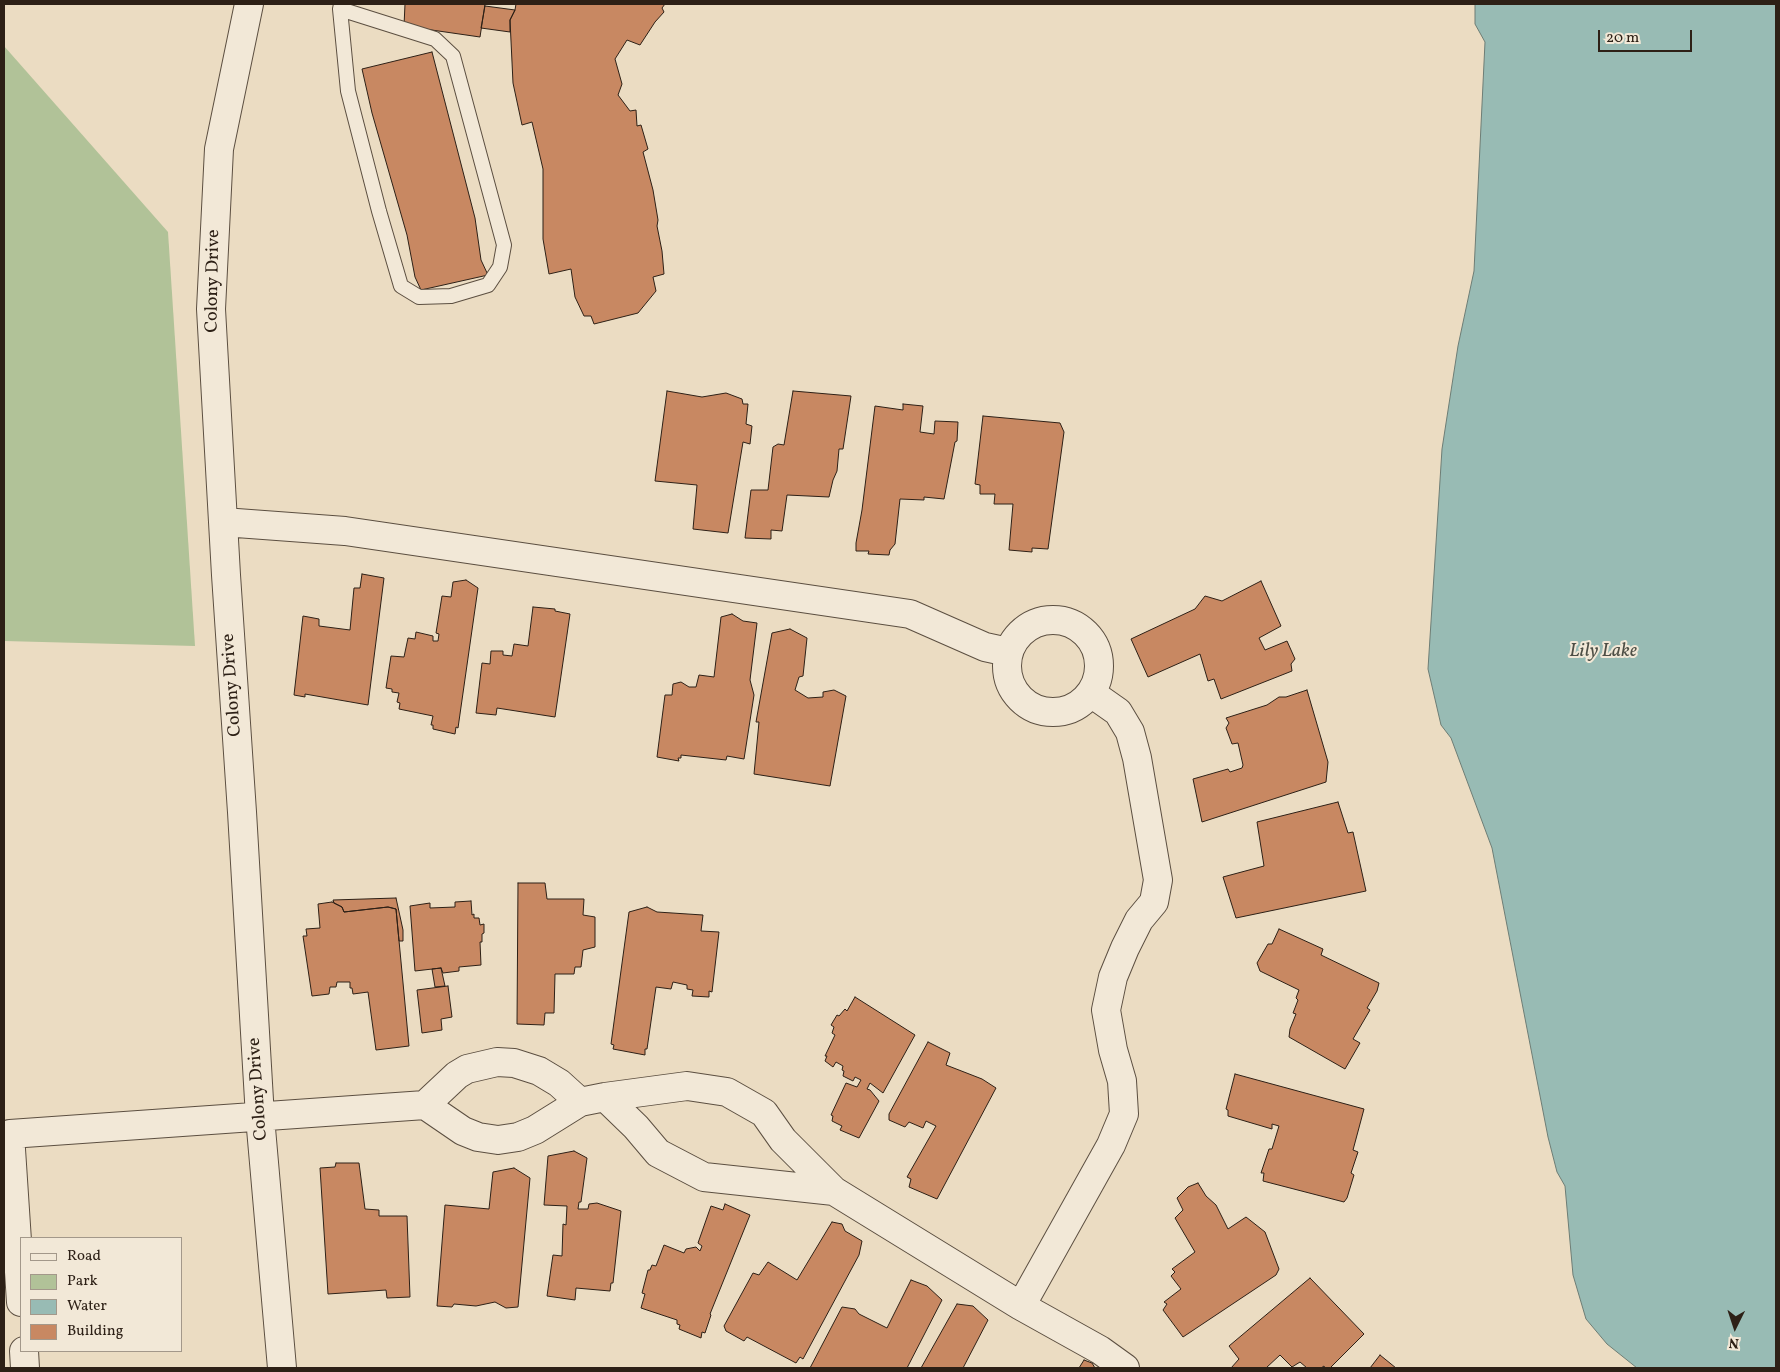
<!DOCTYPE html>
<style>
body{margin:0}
#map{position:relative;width:1780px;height:1372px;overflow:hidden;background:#ebdcc2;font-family:Vollkorn,serif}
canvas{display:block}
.frame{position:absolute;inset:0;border:5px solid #2d2016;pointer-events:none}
.legend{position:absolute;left:20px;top:1237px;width:162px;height:115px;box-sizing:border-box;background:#f2e8d7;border:1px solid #a3988a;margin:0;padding:6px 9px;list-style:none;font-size:15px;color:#2d2016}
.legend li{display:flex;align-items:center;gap:10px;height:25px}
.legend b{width:25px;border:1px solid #a3988a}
.north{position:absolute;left:1710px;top:1302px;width:50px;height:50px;-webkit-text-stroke:4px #f2e8d7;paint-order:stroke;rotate:184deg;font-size:14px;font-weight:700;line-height:20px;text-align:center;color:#2d2016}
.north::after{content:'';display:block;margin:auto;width:18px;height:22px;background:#2d2016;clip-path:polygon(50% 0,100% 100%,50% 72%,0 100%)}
.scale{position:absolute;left:1598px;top:30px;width:94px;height:22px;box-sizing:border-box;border:2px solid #2d2016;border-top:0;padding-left:6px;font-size:15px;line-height:18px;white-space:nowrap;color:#2d2016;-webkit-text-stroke:4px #f2e8d7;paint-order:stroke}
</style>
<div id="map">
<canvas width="1780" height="1372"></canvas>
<div class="frame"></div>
<ul class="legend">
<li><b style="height:6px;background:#f2e8d7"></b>Road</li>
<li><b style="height:14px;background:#b1c298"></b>Park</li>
<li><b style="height:14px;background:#98bbb4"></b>Water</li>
<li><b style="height:14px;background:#c88862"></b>Building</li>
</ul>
<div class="north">N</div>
<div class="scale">20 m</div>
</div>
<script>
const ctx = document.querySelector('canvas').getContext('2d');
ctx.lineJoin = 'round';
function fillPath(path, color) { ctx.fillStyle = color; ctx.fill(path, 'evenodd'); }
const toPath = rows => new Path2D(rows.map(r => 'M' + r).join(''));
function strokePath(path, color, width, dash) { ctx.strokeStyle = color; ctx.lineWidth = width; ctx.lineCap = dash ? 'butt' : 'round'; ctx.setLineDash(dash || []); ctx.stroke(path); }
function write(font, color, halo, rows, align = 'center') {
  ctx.font = font + ' Vollkorn,serif'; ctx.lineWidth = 4; ctx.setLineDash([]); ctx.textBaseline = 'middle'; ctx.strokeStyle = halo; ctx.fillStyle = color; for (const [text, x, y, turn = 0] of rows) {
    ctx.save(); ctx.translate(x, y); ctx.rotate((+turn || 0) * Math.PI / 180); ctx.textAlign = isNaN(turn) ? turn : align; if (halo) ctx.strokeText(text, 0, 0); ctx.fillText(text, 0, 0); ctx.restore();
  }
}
fillPath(toPath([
 [4,46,168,232,195,646,4,641]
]), '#b1c298');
const water = toPath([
 [1475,4,1776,4,1776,1368,1637,1368,1607,1344,1586,1319,1573,1275,1565,1186,1557,1172,1548,1137,1492,848,1451,738,1441,725,1428,669,1442,449,1458,346,1474,271,1485,42,1475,24,1475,4]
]);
fillPath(water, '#98bbb4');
strokePath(water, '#6d7d75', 1);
const building = toPath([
 [405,4,485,4,480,37,404,26,405,4],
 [516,4,665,4,662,8,664,12,655,22,640,45,627,40,615,59,622,84,618,95,630,111,636,110,637,126,641,125,648,149,643,152,653,190,658,220,657,226,662,251,664,274,653,277,656,291,638,313,594,324,591,316,584,316,575,297,571,269,549,274,543,239,543,169,532,122,522,125,513,83,510,20,515,10,516,4],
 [485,6,515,10,510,20,510,32,481,28,485,6],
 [432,52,475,218,481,260,488,275,421,290,415,277,407,235,372,113,362,69,432,52],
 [667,391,702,397,726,393,742,399,743,404,748,404,746,424,752,426,750,444,743,442,728,533,693,529,697,485,655,481,667,391],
 [793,391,851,396,843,449,839,449,837,471,833,480,829,497,787,495,782,531,771,530,771,539,745,538,751,490,768,490,773,447,778,444,784,445,793,391],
 [903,404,923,406,920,432,934,434,935,421,958,422,957,441,955,442,944,499,924,497,924,500,900,499,895,544,890,550,889,555,868,554,869,551,856,551,856,543,862,510,875,406,903,410,903,404],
 [983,416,1060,423,1064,432,1048,549,1032,548,1032,552,1009,550,1013,504,994,504,995,494,980,494,980,485,975,484,983,416],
 [362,574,384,578,368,705,305,694,305,697,294,695,303,616,319,619,319,626,350,630,354,588,360,588,362,574],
 [466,580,478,588,458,728,456,727,455,734,433,729,433,725,431,725,433,716,399,709,400,703,397,702,399,693,392,692,392,689,386,688,391,656,404,657,408,638,415,639,416,632,433,636,433,641,438,641,439,634,436,633,442,596,451,597,453,582,466,580],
 [1261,581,1281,626,1259,638,1265,650,1287,641,1295,659,1291,664,1292,671,1221,699,1214,679,1208,681,1200,654,1148,677,1131,639,1195,609,1205,596,1222,601,1261,581],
 [533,607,555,609,555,611,570,614,555,717,497,708,496,715,476,713,482,663,490,664,491,651,503,651,503,655,512,656,514,644,528,646,533,607],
 [732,614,743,621,757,623,750,680,754,695,744,759,727,756,726,760,681,755,681,758,678,758,679,761,657,757,665,695,672,695,673,684,681,682,689,687,696,687,699,675,714,677,721,617,732,614],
 [790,629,807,638,803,676,799,677,795,690,808,698,823,697,823,692,834,690,846,696,830,786,754,774,759,722,756,722,772,633,790,629],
 [1307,690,1328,762,1326,782,1202,822,1193,779,1228,769,1230,772,1242,768,1243,765,1238,743,1232,744,1226,728,1229,723,1226,718,1267,705,1279,697,1286,697,1307,690],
 [1338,802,1348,833,1353,832,1366,891,1236,918,1223,877,1264,866,1257,822,1338,802],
 [518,883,545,883,547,899,584,899,583,915,595,917,595,947,583,950,581,967,575,967,574,974,555,974,554,1013,545,1013,544,1025,517,1024,518,883],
 [396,898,403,930,403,941,399,941,396,909,388,907,344,912,342,907,334,903,333,900,396,898],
 [471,901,472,915,474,914,474,918,479,918,480,925,484,924,484,933,482,934,482,942,480,942,481,965,459,967,459,971,443,973,441,968,415,971,410,906,430,903,430,908,455,907,455,902,471,901],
 [332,902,342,907,344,912,388,907,396,909,409,1046,376,1050,368,992,353,994,352,988,350,988,350,982,337,982,336,987,330,987,329,994,312,996,303,936,307,936,306,929,320,928,318,904,332,902],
 [647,907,657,912,703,915,701,931,719,932,712,992,709,991,709,997,692,996,693,990,687,989,687,985,673,982,671,989,656,987,647,1049,645,1049,645,1055,613,1049,614,1045,611,1044,629,912,647,907],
 [1279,929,1323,949,1321,955,1379,983,1377,991,1367,1008,1370,1010,1353,1039,1360,1043,1345,1069,1289,1037,1290,1029,1296,1014,1293,1013,1298,1000,1296,998,1299,990,1260,971,1257,963,1268,944,1272,944,1279,929],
 [441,968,445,986,435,987,432,969,441,968],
 [448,986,452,1017,441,1019,442,1030,422,1033,417,990,448,986],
 [855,997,915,1035,883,1093,870,1083,867,1089,870,1090,879,1101,859,1138,840,1130,842,1126,832,1121,833,1116,831,1115,846,1083,857,1087,861,1080,855,1077,853,1081,843,1076,844,1071,842,1070,843,1066,836,1062,833,1067,825,1061,827,1056,825,1056,835,1035,832,1033,834,1027,831,1025,837,1015,839,1016,845,1009,847,1011,855,997],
 [928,1042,950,1053,946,1065,982,1079,996,1088,937,1199,909,1187,911,1179,907,1177,936,1126,926,1121,923,1128,909,1122,905,1127,889,1120,889,1114,928,1042],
 [1235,1074,1364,1109,1353,1150,1358,1152,1351,1173,1354,1175,1347,1198,1344,1202,1263,1181,1264,1173,1261,1173,1269,1149,1272,1149,1279,1126,1272,1124,1272,1129,1228,1116,1228,1110,1226,1109,1235,1074],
 [574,1151,587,1158,581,1202,579,1202,578,1209,588,1209,589,1204,597,1203,621,1211,613,1283,611,1283,610,1291,576,1288,575,1300,547,1296,553,1255,562,1256,563,1224,566,1225,567,1206,544,1205,548,1156,574,1151],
 [336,1163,359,1163,365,1209,379,1210,379,1216,407,1216,410,1297,387,1298,386,1290,328,1294,320,1168,335,1167,336,1163],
 [514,1168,530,1178,518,1307,506,1308,495,1302,476,1306,454,1304,452,1307,437,1306,445,1205,489,1209,493,1172,514,1168],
 [1198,1183,1206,1196,1216,1205,1228,1229,1246,1217,1265,1232,1279,1269,1276,1275,1183,1337,1163,1310,1167,1304,1164,1302,1181,1289,1171,1276,1175,1272,1172,1269,1195,1252,1175,1218,1183,1210,1177,1198,1188,1187,1198,1183],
 [725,1204,750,1215,710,1314,711,1315,705,1333,702,1332,701,1338,679,1329,680,1325,677,1324,677,1320,641,1308,645,1294,642,1293,648,1270,650,1270,652,1265,656,1266,664,1245,684,1253,686,1249,696,1247,700,1251,702,1246,698,1243,711,1206,723,1210,725,1204],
 [832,1222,842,1224,845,1231,862,1241,859,1255,803,1359,800,1357,796,1363,747,1337,744,1341,726,1331,724,1326,753,1273,759,1275,768,1262,797,1280,832,1222],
 [1310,1278,1364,1334,1330,1368,1325,1368,1324,1366,1321,1368,1307,1368,1300,1362,1292,1367,1280,1355,1266,1368,1231,1368,1239,1359,1229,1346,1310,1278],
 [911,1280,927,1286,942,1300,907,1368,810,1368,842,1307,855,1309,859,1314,887,1328,911,1280],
 [957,1304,973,1306,988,1320,963,1368,921,1368,957,1304],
 [1380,1355,1396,1368,1370,1368,1380,1355],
 [1084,1360,1092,1363,1095,1368,1079,1368,1084,1360]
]);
fillPath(building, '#c88862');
strokePath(building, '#2d2016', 1);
const service = toPath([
 [340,9,435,39,453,56,504,245,500,267,488,285,451,296,419,297,401,286,379,211,348,91,340,9,341,4]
]);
const minor = toPath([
 [249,4,219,149,211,309,226,575,242,812,260,1117,282,1368],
 [223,522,345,531,910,614,985,647,1008,652],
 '1007 666a46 46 0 1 1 92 0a46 46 0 1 1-92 0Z',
 [580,1102,559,1083,539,1071,514,1063,497,1062,467,1069,457,1075,425,1105,463,1131,478,1137,498,1140,518,1137,535,1130,580,1102,605,1097],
 [834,1191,704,1177,658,1153,636,1127,605,1097,687,1086,727,1092,764,1113,783,1140,834,1191,1021,1306,1100,1350,1125,1368],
 [21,1302,10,1134,425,1105],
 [1021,1306,1111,1145,1124,1114,1122,1081,1113,1050,1106,1010,1113,977,1125,948,1139,920,1154,902,1158,880,1137,758,1130,732,1118,712,1091,693],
 [24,1351,25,1368]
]);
strokePath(service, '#5c4f41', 16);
strokePath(minor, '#5c4f41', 30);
strokePath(service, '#f2e8d7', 14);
strokePath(minor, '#f2e8d7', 28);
write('18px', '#2d2016', '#f2e8d7', [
 ["Colony Drive",214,281,-89],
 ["Colony Drive",233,685,-94],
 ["Colony Drive",259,1089,-94]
]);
write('italic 19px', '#4d4e45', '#f2e8d7', [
 ["Lily Lake",1603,653]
]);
</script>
